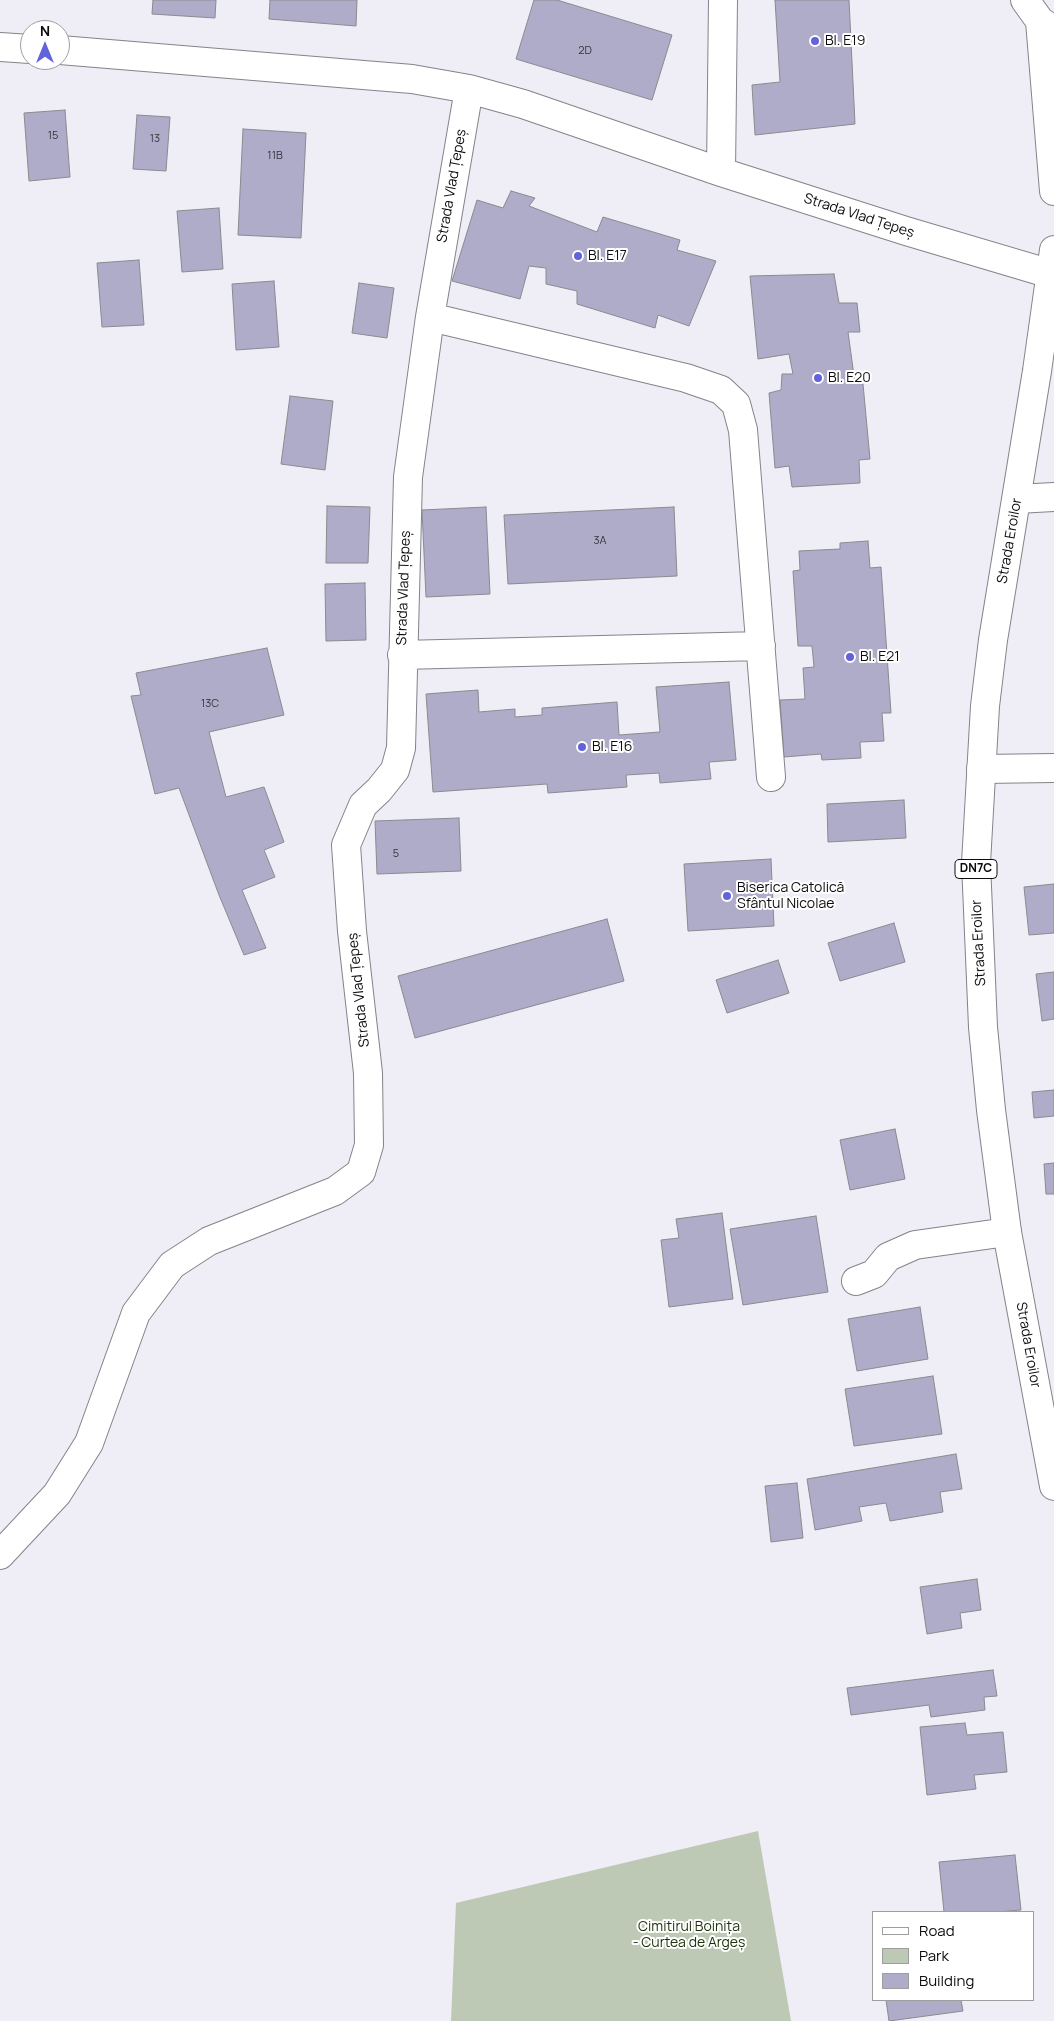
<!DOCTYPE html>
<meta charset="utf-8">
<style>
body{margin:0}
#map{position:relative;width:1054px;height:2021px;overflow:hidden;background:#efedf5;font-family:Manrope,sans-serif}
canvas{display:block}
.legend{position:absolute;left:872px;top:1911px;width:162px;height:90px;box-sizing:border-box;background:#fff;border:1px solid #9e9e9f;margin:0;padding:6px 9px;list-style:none;font-size:15px;color:#0c0c0e}
.legend li{display:flex;align-items:center;gap:10px;height:25px}
.legend b{width:25px;border:1px solid #9e9e9f}
.north{position:absolute;left:20px;top:20px;width:50px;height:50px;box-sizing:border-box;background:#fff;border:1px solid #9e9e9f;border-radius:50%;rotate:0deg;font-size:14px;font-weight:700;line-height:20px;text-align:center;color:#0c0c0e}
.north::after{content:'';display:block;margin:auto;width:18px;height:22px;background:#6262da;clip-path:polygon(50% 0,100% 100%,50% 72%,0 100%)}
</style>
<div id="map">
<canvas width="1054" height="2021"></canvas>
<ul class="legend">
<li><b style="height:6px;background:#fff"></b>Road</li>
<li><b style="height:14px;background:#bdc9b5"></b>Park</li>
<li><b style="height:14px;background:#aeacc8"></b>Building</li>
</ul>
<div class="north">N</div>
</div>
<script>
const ctx = document.querySelector('canvas').getContext('2d');
ctx.lineJoin = 'round';
function fillPath(path, color) { ctx.fillStyle = color; ctx.fill(path, 'evenodd'); }
const toPath = rows => new Path2D(rows.map(r => 'M' + r).join(''));
function strokePath(path, color, width, dash) { ctx.strokeStyle = color; ctx.lineWidth = width; ctx.lineCap = dash ? 'butt' : 'round'; ctx.setLineDash(dash || []); ctx.stroke(path); }
function write(font, color, halo, rows, align = 'center') {
  ctx.font = font + ' Manrope,sans-serif'; ctx.lineWidth = 4; ctx.setLineDash([]); ctx.textBaseline = 'middle'; ctx.strokeStyle = halo; ctx.fillStyle = color; for (const [text, x, y, turn = 0] of rows) {
    ctx.save(); ctx.translate(x, y); ctx.rotate((+turn || 0) * Math.PI / 180); ctx.textAlign = isNaN(turn) ? turn : align; if (halo) ctx.strokeText(text, 0, 0); ctx.fillText(text, 0, 0); ctx.restore();
  }
}
fillPath(toPath([
 [758,1831,791,2021,451,2021,456,1903]
]), '#bdc9b5');
const building = toPath([
 [153,0,216,0,215,18,152,14,153,0],
 [270,0,357,0,356,26,269,19,270,0],
 [534,0,557,0,672,35,652,100,516,59,534,0],
 [775,0,849,0,855,124,755,135,752,85,780,82,775,0],
 [65,110,70,177,29,181,24,113,65,110],
 [137,115,170,117,166,171,133,169,137,115],
 [243,129,306,133,301,238,238,235,243,129],
 [511,191,535,198,529,206,597,232,603,217,680,240,677,250,716,261,689,326,658,315,655,328,577,304,577,291,546,284,546,268,529,266,520,299,452,281,477,200,503,208,511,191],
 [219,208,223,269,182,272,177,211,219,208],
 [139,260,144,325,102,327,97,263,139,260],
 [834,274,839,303,857,303,860,332,848,332,855,383,863,384,870,459,859,460,860,483,792,487,789,466,775,468,769,393,781,390,782,374,793,374,789,354,758,359,750,276,834,274],
 [274,281,279,347,236,350,232,284,274,281],
 [359,283,394,288,387,338,352,333,359,283],
 [290,396,333,401,325,470,281,464,290,396],
 [327,506,370,507,368,563,326,563,327,506],
 [486,507,490,594,426,597,422,510,486,507],
 [674,507,677,576,508,584,504,515,674,507],
 [868,541,870,568,881,567,891,713,882,713,884,741,860,742,861,758,822,760,821,754,784,757,780,700,805,699,803,668,814,667,812,646,798,646,793,571,800,570,799,551,840,549,840,543,868,541],
 [365,583,366,640,326,641,325,584,365,583],
 [267,648,284,715,209,732,226,797,264,787,284,842,264,850,275,877,242,890,266,948,244,955,219,895,179,788,155,794,131,696,141,695,136,673,267,648],
 [729,682,736,760,709,762,711,779,660,783,659,773,626,775,627,787,548,793,547,784,433,792,426,694,478,690,479,712,515,709,515,717,542,715,542,708,617,702,619,735,660,732,656,687,729,682],
 [904,800,906,838,828,842,827,804,904,800],
 [459,818,461,871,377,874,375,821,459,818],
 [771,859,774,926,688,931,684,864,771,859],
 [1054,884,1054,933,1029,935,1024,887,1054,884],
 [607,919,624,981,415,1038,398,976,607,919],
 [894,923,905,962,840,981,828,943,894,923],
 [778,960,789,993,727,1013,716,980,778,960],
 [1054,972,1054,1019,1042,1021,1036,974,1054,972],
 [1054,1090,1054,1116,1034,1118,1032,1092,1054,1090],
 [895,1129,905,1179,850,1190,840,1140,895,1129],
 [1054,1163,1054,1194,1046,1194,1044,1164,1054,1163],
 [722,1213,733,1299,669,1307,661,1240,679,1238,676,1219,722,1213],
 [816,1216,828,1292,743,1305,730,1229,816,1216],
 [920,1307,928,1359,857,1371,848,1319,920,1307],
 [933,1376,942,1434,854,1446,845,1389,933,1376],
 [956,1454,962,1489,940,1492,943,1512,890,1521,886,1503,859,1507,862,1521,815,1530,807,1479,956,1454],
 [797,1483,803,1538,771,1542,765,1486,797,1483],
 [977,1579,981,1610,960,1613,962,1628,927,1634,920,1587,977,1579],
 [993,1670,997,1696,984,1697,985,1710,931,1717,929,1705,851,1715,847,1688,993,1670],
 [965,1723,967,1735,1003,1732,1007,1772,974,1775,976,1789,927,1795,920,1727,965,1723],
 [1015,1855,1021,1910,997,1912,944,1912,939,1862,1015,1855],
 [886,2000,961,2000,963,2011,889,2021,886,2000]
]);
fillPath(building, '#aeacc8');
strokePath(building, '#8a8a90', 1);
const minor = toPath([
 [0,47,30,49],
 [60,50,412,79,469,89,523,104,721,172,906,231,1051,274],
 [721,172,723,0],
 [430,317,686,378,721,390,736,404,743,430,771,777],
 [1017,499,1054,497],
 [402,655,761,646],
 [981,769,1054,768],
 [856,1281,874,1274,888,1257,915,1245,1007,1232],
 [0,1555,57,1494,89,1443,136,1313,172,1265,209,1241,335,1191,361,1172,369,1145,368,1073,352,931,346,845,363,805,379,790,395,770,401,748,408,477,430,317,469,89]
]);
const major = toPath([
 [1025,0,1040,21,1054,30],
 [1040,21,1054,191],
 [1054,250,1037,371,993,640,985,706,976,863,983,1027,991,1110,1007,1232,1054,1486]
]);
strokePath(minor, '#85838a', 30);
strokePath(major, '#85838a', 30);
strokePath(minor, '#fff', 28);
strokePath(major, '#fff', 28);
for (const [x, y, r, color] of [
 [815,41,5,"#6262da"],
 [578,256,5,"#6262da"],
 [818,378,5,"#6262da"],
 [850,657,5,"#6262da"],
 [582,747,5,"#6262da"],
 [727,896,5,"#6262da"]
]) { const dot = new Path2D(); dot.arc(x, y, r, 0, 2 * Math.PI); ctx.fillStyle = color; ctx.fill(dot); strokePath(dot, '#fff', 2); }
write('11px', '#34343c', null, [
 ["2D",585,51],
 ["15",53,136],
 ["13",155,139],
 ["11B",275,156],
 ["3A",600,541],
 ["13C",210,704],
 ["5",396,854]
]);
for (const [x, y, w] of [
 [976,869,42]
]) { const box = new Path2D(); box.roundRect(x - w / 2, y - 9.5, w, 19, 4); ctx.fillStyle = '#fff'; ctx.fill(box); strokePath(box, '#0c0c0e', 1); }
write('bold 12px', '#0c0c0e', null, [
 ["DN7C",976,869]
]);
write('14px', '#0c0c0e', '#fff', [
 ["Bl. E19",825,41],
 ["Bl. E17",588,256],
 ["Bl. E20",828,378],
 ["Bl. E21",860,657],
 ["Bl. E16",592,747],
 ["Biserica Catolică",737,888],
 ["Sfântul Nicolae",737,904]
], 'left');
write('14px', '#0c0c0e', '#fff', [
 ["Strada Vlad Țepeș",452,186,-80],
 ["Strada Vlad Țepeș",859,216,18],
 ["Strada Eroilor",1010,541,-80],
 ["Strada Vlad Țepeș",404,588,-88],
 ["Strada Eroilor",979,943,-93],
 ["Strada Vlad Țepeș",359,990,-96],
 ["Strada Eroilor",1028,1345,80]
]);
write('14px', '#1c3107', '#fff', [
 ["Cimitirul Boinița",689,1927],
 ["- Curtea de Argeș",689,1943]
]);
</script>
